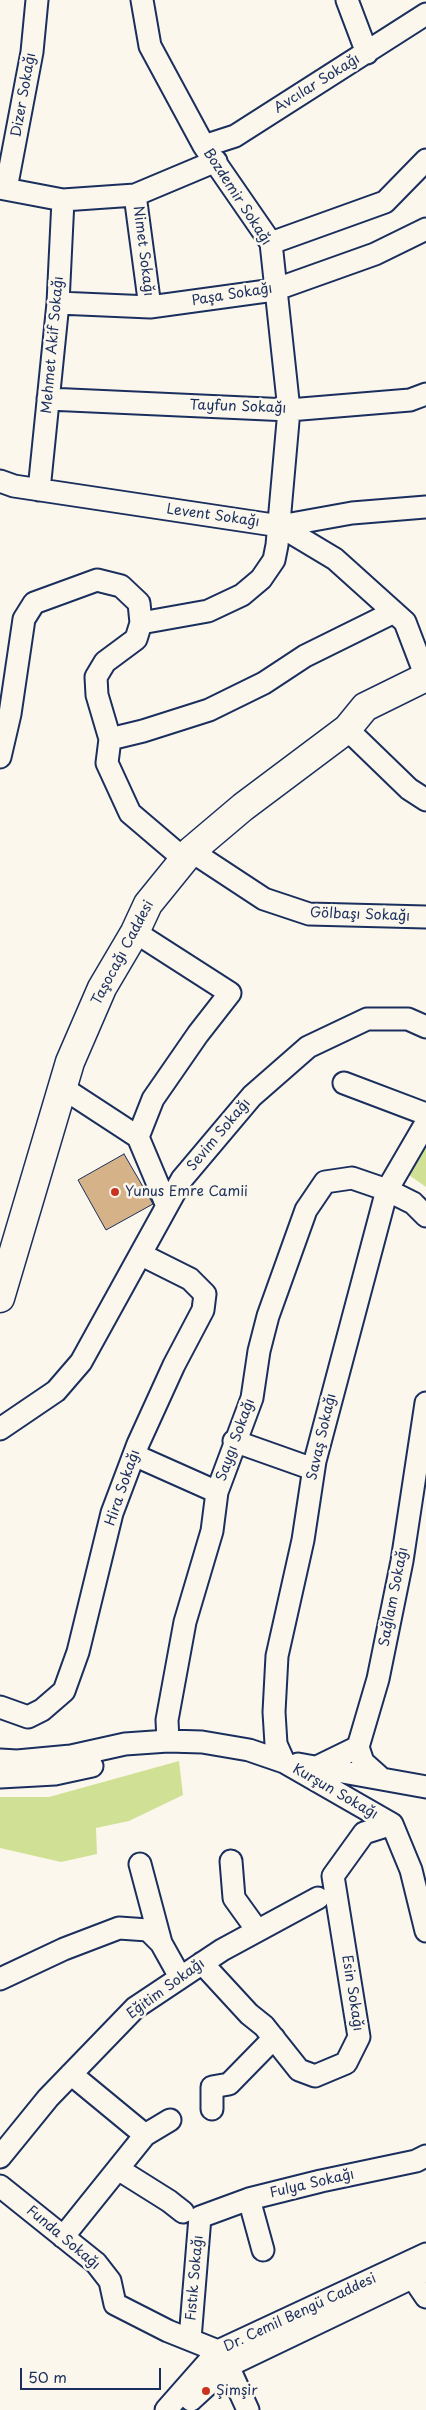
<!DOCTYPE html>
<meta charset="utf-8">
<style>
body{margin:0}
#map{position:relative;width:426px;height:2410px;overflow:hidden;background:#fbf7ec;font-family:"Playpen Sans",sans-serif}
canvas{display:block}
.scale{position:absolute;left:20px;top:2368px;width:141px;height:22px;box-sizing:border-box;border:2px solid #1b2f5e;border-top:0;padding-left:6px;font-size:15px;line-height:18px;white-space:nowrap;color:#1b2f5e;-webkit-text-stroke:4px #fbf7ec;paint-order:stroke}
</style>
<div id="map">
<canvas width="426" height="2410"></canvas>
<div class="scale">50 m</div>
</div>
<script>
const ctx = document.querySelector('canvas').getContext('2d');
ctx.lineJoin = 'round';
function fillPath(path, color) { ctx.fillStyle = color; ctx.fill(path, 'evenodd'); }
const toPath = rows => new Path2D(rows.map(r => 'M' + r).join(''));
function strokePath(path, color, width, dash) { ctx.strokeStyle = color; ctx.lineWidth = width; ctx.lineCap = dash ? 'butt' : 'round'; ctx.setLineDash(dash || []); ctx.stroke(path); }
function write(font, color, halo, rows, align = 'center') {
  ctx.font = font + ' "Playpen Sans",sans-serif'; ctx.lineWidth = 5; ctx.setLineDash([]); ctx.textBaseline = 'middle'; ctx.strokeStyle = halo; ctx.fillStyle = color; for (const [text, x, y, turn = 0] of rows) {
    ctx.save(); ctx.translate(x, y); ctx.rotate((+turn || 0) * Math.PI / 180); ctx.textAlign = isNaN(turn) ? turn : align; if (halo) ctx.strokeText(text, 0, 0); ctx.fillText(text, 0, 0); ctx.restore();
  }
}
fillPath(toPath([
 [426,1134,426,1187,409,1175],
 [179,1761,183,1795,129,1821,96,1828,97,1854,61,1862,0,1848,0,1797,49,1797]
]), '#d0e195');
const building = toPath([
 [124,1154,153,1204,106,1230,78,1180,124,1154]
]);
fillPath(building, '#d6b288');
strokePath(building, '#1b2f5e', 1);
const minor = toPath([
 [347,0,367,53],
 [204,146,235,136,426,14],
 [0,188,63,200,135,195,216,161],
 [6,189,32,52,37,0],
 [135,195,150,307],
 [271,243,385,202,426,160],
 [58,303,150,307,274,290,375,254,426,229],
 [48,399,289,410,410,400,426,394],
 [0,481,14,486,280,526,352,513,426,507],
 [39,490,58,303,63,200],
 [280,526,335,559,405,622,426,677],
 [141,623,208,611,242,595,261,579,274,560,277,545,289,410,271,243,204,146,150,46,142,0],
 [347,729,409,789,426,800],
 [110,739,143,731,209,710,264,683,305,656,394,612],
 [0,757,10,714,24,619,34,603,97,580,121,586,139,603,141,623,136,639,105,662,96,677,97,695,110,739,107,763,130,813,184,859],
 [191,851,264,899,309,914,426,917],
 [135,932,230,993,198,1034,153,1099,138,1137],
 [344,1083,426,1114],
 [63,1088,138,1137],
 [138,1137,167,1206],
 [0,1429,56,1391,81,1362,182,1179,252,1096,308,1047,367,1019,408,1019,426,1027],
 [234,1441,313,1469],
 [134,1455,217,1492],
 [0,1707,28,1717,42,1710,64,1691,78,1652,112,1513,138,1444,174,1365,203,1310,205,1294,190,1279,142,1255],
 [168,1741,167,1720,185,1622,212,1531,217,1492,252,1398,259,1351,268,1316,306,1210,325,1182,352,1178,387,1190,413,1203,426,1216],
 [0,1760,17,1761,71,1756,125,1744,168,1741,202,1742,249,1750,284,1762,392,1824,411,1870,426,1931],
 [284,1762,276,1744,274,1712,277,1656,303,1540,315,1461,387,1190,426,1123],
 [298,1764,426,1787],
 [317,1767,358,1747],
 [0,1777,55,1774,92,1766],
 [382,1779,363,1762,358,1747,378,1679,402,1561,426,1403],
 [231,1861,234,1898,257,1930],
 [140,1864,161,1943],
 [202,1963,249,2014,264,2026,299,2070,315,2076,346,2063,359,2037,333,1876,364,1833,392,1824],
 [0,1979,64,1949,119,1928,148,1930,161,1943,180,1977],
 [71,2074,145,2135,170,2120],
 [212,2109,212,2087,229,2084,274,2038],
 [0,2157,48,2098,135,2008,222,1950,318,1898],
 [118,2169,169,2201,183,2212],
 [0,2186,96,2263,110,2281,115,2304,168,2331,218,2351,228,2366,248,2410],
 [249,2199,263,2250],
 [63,2237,145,2135],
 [405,2266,426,2297],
 [190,2339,200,2217,249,2199,321,2181,416,2161,426,2156],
 [191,2400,228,2366,426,2271],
 [166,2410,218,2351,426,2254]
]);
const major = toPath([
 [0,1298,70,1062,102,988,135,932,148,904,191,851,243,807,347,729,365,707,426,677]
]);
strokePath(minor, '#1b2f5e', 25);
strokePath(major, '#1b2f5e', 31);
strokePath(minor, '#fbf7ec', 21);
strokePath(major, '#fbf7ec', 28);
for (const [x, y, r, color] of [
 [115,1192,5,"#c8321e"],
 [206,2391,5,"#c8321e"]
]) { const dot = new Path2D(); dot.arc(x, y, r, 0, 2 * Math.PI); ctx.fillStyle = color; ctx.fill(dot); strokePath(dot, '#fbf7ec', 2); }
write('14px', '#1b2f5e', '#fbf7ec', [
 ["Avcılar Sokağı",317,84,-32],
 ["Dizer Sokağı",24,95,-80],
 ["Bozdemir Sokağı",237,197,57],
 ["Nimet Sokağı",143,251,83],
 ["Paşa Sokağı",232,295,-9],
 ["Mehmet Akif Sokağı",53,345,-85],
 ["Tayfun Sokağı",238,407,2],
 ["Levent Sokağı",213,516,8],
 ["Gölbaşı Sokağı",360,915,2],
 ["Taşocağı Caddesi",123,953,-62],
 ["Sevim Sokağı",219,1135,-50],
 ["Savaş Sokağı",322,1437,-77],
 ["Saygı Sokağı",236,1440,-70],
 ["Hira Sokağı",123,1488,-71],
 ["Sağlam Sokağı",394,1597,-79],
 ["Kurşun Sokağı",335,1792,30],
 ["Eğitim Sokağı",166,1989,-36],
 ["Esin Sokağı",352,1993,81],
 ["Fulya Sokağı",312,2184,-13],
 ["Funda Sokağı",63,2238,40],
 ["Fıstık Sokağı",195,2278,-85],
 ["Dr. Cemil Bengü Caddesi",300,2313,-25]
]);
write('14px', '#1b2f5e', '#fbf7ec', [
 ["Yunus Emre Camii",125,1192],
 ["Şimşir",216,2391]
], 'left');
</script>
